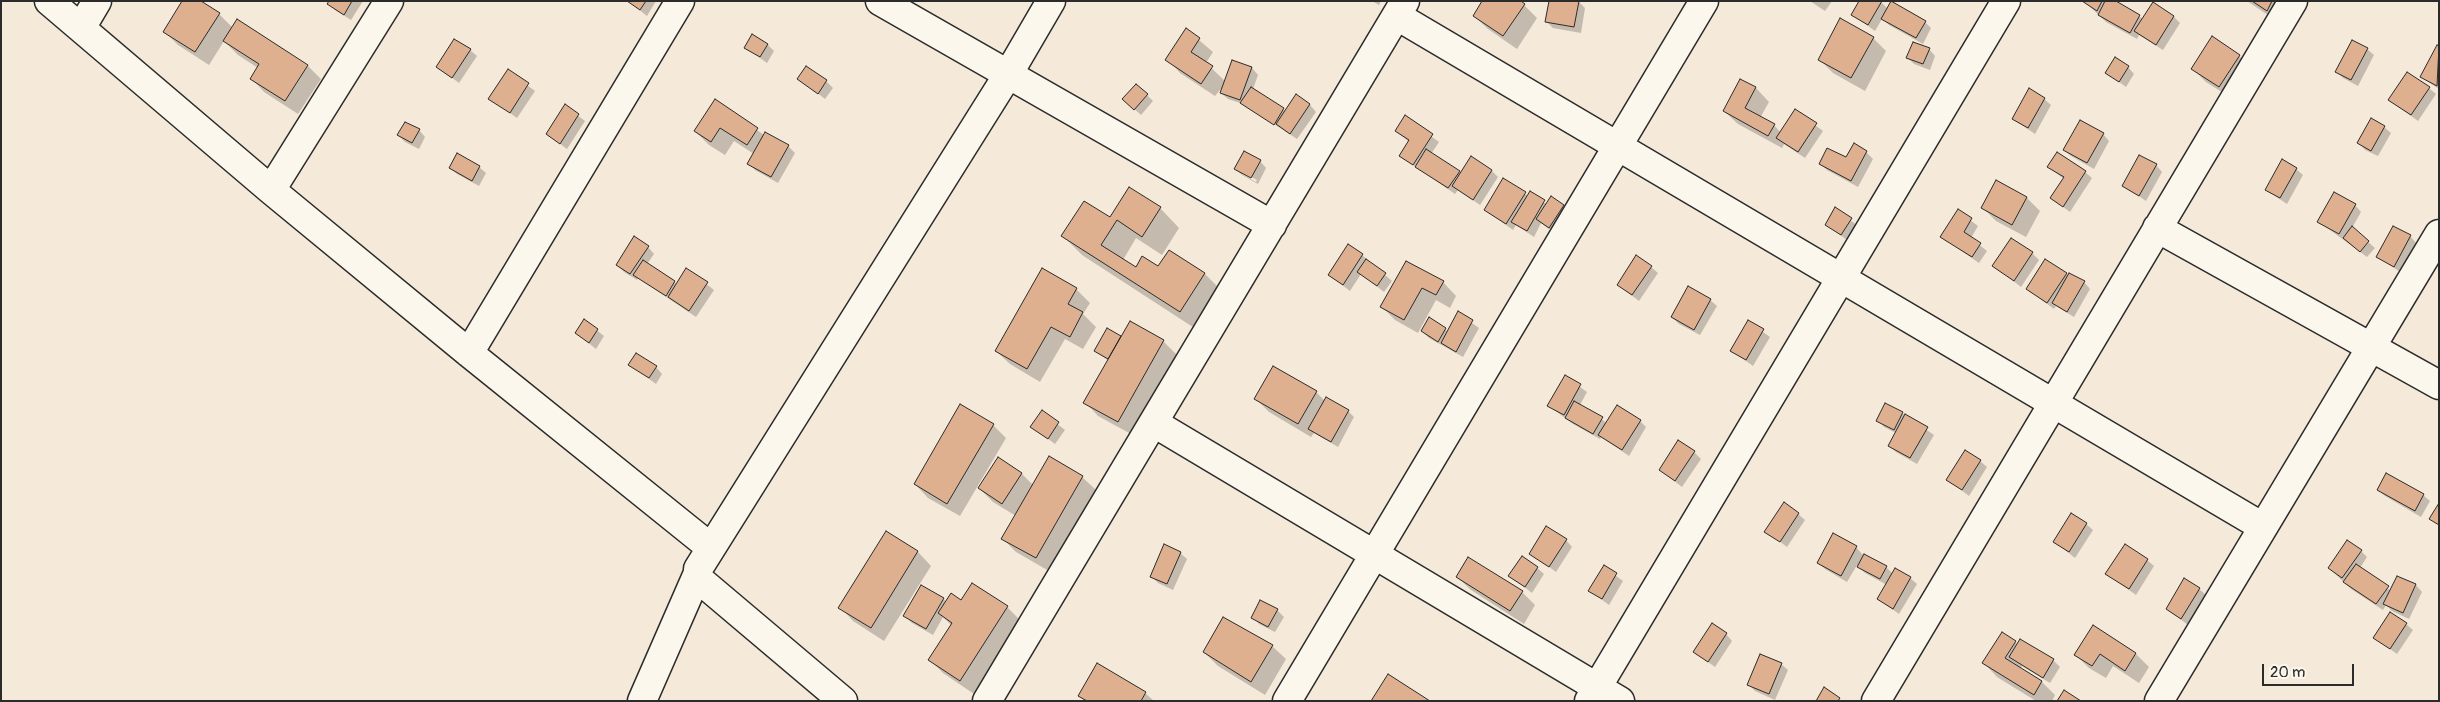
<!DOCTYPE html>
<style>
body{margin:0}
#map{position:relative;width:2440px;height:702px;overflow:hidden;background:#f5e9d9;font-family:Pangolin,sans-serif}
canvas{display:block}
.frame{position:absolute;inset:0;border:2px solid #2b2b2b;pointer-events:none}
.scale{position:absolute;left:2262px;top:664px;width:92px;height:22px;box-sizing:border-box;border:2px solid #2b2b2b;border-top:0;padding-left:6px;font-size:15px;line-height:18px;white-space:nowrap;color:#2b2b2b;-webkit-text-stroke:4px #fbf7ec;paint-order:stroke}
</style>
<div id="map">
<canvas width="2440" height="702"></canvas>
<div class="frame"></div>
<div class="scale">20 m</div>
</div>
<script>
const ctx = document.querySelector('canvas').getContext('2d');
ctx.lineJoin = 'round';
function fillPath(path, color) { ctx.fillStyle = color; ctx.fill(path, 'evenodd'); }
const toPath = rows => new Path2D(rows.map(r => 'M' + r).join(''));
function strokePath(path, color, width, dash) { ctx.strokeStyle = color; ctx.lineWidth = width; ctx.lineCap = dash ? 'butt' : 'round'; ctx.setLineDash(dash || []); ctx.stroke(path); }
fillPath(toPath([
 [330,1,363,1,351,20,335,10,329,4],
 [628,1,656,1,647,16],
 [1372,1,1381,1,1379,5],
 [1810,1,1832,1,1825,11],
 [2084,1,2114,1,2143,19,2174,17,2180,23,2163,50,2139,35,2137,39,2106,22],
 [2247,1,2294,1,2280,23],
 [1579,2,1585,8,1581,33,1553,28,1547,22],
 [1881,2,1888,9,1925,22,1931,28,1923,44,1889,25,1882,19,1875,31,1853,15],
 [1524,5,1537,18,1517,49,1488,29,1474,16],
 [219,14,233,28,238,20,308,66,321,79,298,114,264,92,251,78,258,68,238,55,224,41,209,65,178,45,165,32],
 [1187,30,1213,52,1206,63,1225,81,1232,61,1252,68,1258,75,1253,89,1286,111,1296,96,1310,105,1316,112,1297,139,1243,104,1228,99,1221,93,1224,85,1215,96,1180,73,1167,59],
 [1873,38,1886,51,1865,91,1833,73,1819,59],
 [767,44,774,51,767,63,746,48],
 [2439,48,2439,89,2421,77],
 [1929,49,1935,56,1930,70,1914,64,1908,58],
 [2367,49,2374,55,2358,86,2343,78,2337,72],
 [470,50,477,56,459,83,438,67],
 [2239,56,2253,69,2233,99,2206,82,2192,68],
 [2128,67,2134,74,2126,87,2107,73],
 [508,71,535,91,517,118,490,99],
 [799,79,826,81,833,88,825,99],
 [1741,80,1756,88,1769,102,1760,118,1774,125,1781,133,1796,111,1823,131,1805,158,1784,144,1782,148,1738,124,1724,111],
 [2429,88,2436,94,2418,121,2389,100],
 [1147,95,1153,101,1141,115,1131,106],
 [2044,99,2051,105,2035,134,2013,119],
 [715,101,764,135,788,146,795,153,778,183,755,170,749,163,754,154,734,141,725,155,709,145,695,131],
 [565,106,585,121,567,149,547,134],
 [1405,117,1439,142,1431,154,1461,174,1492,171,1498,177,1480,205,1458,190,1455,194,1400,156,1409,142,1396,131],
 [2384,127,2391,133,2378,156,2365,150,2359,143],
 [419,130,425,137,419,149,405,142,398,135],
 [2103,134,2109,141,2094,169,2071,156,2064,150],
 [1866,152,1873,159,1858,187,1827,170,1820,164,1846,159],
 [1260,161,1266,168,1258,184,1242,175,1235,169],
 [1242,172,1257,180,1256,182,1242,174],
 [2156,165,2162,172,2146,201,2124,186],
 [479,167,486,173,479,186,457,174,450,168],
 [2048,167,2085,172,2092,178,2070,212,2051,198,2064,179],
 [2296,169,2303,175,2287,204,2266,190],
 [1504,180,1528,196,1547,204,1552,198,1570,213,1556,234,1541,223,1534,237,1516,225,1513,230,1485,210],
 [1997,182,2027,198,2040,211,2026,237,1996,221,1983,208],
 [2355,205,2361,212,2352,228,2375,248,2367,257,2319,222],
 [1160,208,1179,228,1162,255,1136,238,1123,260,1136,269,1158,268,1169,251,1205,274,1224,293,1199,331,1082,255,1063,236,1110,218],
 [1836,209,1858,226,1848,241,1826,224],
 [1958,211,1978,226,1971,238,1987,251,1979,263,1941,237],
 [2410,236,2416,243,2400,272,2378,257],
 [648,247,654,254,647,264,677,284,687,269,714,290,696,317,638,278,637,280,624,272,617,265],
 [2032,253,2039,260,2021,287,1994,266],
 [1362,255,1392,281,1384,292,1361,274,1350,291,1329,275],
 [1406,262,1443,282,1456,296,1450,308,1436,300,1418,333,1395,320,1382,307],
 [1651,267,1658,273,1639,301,1618,285],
 [1042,270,1076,289,1090,303,1083,314,1096,327,1083,349,1065,339,1040,382,1010,364,996,351],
 [2066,274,2084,282,2090,289,2074,317,2056,306,2054,309,2027,289],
 [1710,300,1717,306,1700,335,1679,324,1672,317],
 [1458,313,1479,328,1463,357,1429,338,1422,331,1445,329,1448,332],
 [585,321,604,336,596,349,576,333],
 [1749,322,1770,337,1753,366,1732,351],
 [1131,323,1163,341,1177,355,1131,434,1098,416,1085,402,1109,361,1095,351,1120,337,1121,339],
 [630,365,656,367,662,374,656,384],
 [1565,376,1587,392,1580,405,1607,423,1640,421,1646,427,1629,456,1601,437,1600,439,1573,424,1549,406],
 [1316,392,1325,401,1348,411,1354,417,1338,447,1314,433,1311,437,1269,412,1256,399],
 [1042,412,1065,430,1055,444,1032,427],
 [1902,413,1934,435,1917,464,1896,452,1889,446,1896,433,1884,427,1878,420],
 [993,425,1006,438,960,516,928,498,915,484],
 [1694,452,1701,459,1682,487,1660,470],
 [1980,461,1987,467,1969,496,1948,480],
 [1022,474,1033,485,1082,477,1096,490,1049,571,1016,552,1003,539,1016,516,993,502,979,488],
 [2378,490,2423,495,2430,501,2421,517,2385,496],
 [1798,514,1805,520,1787,547,1766,531],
 [2086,524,2093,530,2075,558,2055,542],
 [886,533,918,552,931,566,884,641,853,621,840,607],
 [1566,540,1572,547,1556,572,1530,553],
 [1856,547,1862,554,1886,567,1893,574,1910,578,1917,584,1899,614,1878,599,1887,585,1865,573,1857,565,1847,582,1825,569,1818,563],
 [2361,551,2367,557,2360,568,2391,591,2398,577,2416,585,2422,592,2409,619,2392,611,2386,605,2383,610,2351,589,2329,568],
 [1180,553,1187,559,1173,590,1158,583,1151,576],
 [2147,560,2154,566,2136,595,2107,574],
 [1604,567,1623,581,1609,605,1590,591],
 [1537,568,1544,574,1532,593,1510,576],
 [1457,577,1522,592,1535,605,1524,624,1471,590],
 [972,585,1007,607,1021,621,974,694,943,673,930,660,952,626,943,617,933,635,912,623,905,616,943,599,947,602,962,602],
 [2199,589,2206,595,2188,625,2167,609],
 [1261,602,1277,610,1284,617,1275,632,1259,624,1253,617],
 [2406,624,2413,630,2397,654,2375,638],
 [2093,627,2136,654,2149,667,2139,683,2113,666,2106,678,2089,668,2076,655],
 [1726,634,1732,641,1715,667,1694,652],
 [2021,641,2053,660,2060,667,2050,683,2022,666,2020,669,2042,682,2055,695,2052,701,2036,701,1997,677,1984,663,2015,642,2018,645],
 [1272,646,1286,659,1265,695,1218,666,1204,652],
 [1781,664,1788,670,1775,700,1755,691,1749,685],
 [1145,693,1154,701,1085,701,1080,696]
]), '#0003');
const building = toPath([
 [182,1,201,1,220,13,195,52,163,32,182,1],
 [329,1,352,1,344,15,327,4,329,1],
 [627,1,646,1,640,10,627,1],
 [1482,1,1521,1,1525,4,1503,36,1473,16,1482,1],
 [1549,1,1579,1,1574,27,1545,22,1549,1],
 [1859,1,1882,1,1868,25,1851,15,1859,1],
 [1891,1,1926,21,1916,38,1881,19,1891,1],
 [2082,1,2102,1,2097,11,2082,1],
 [2105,1,2116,1,2140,15,2130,33,2098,15,2105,1],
 [2252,1,2272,1,2267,11,2252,1],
 [2153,2,2174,16,2156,45,2134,31,2153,2],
 [1840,18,1874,37,1851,78,1818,60,1840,18],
 [237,19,308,65,285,101,250,79,259,64,223,41,237,19],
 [1186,28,1200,38,1191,52,1213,66,1201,84,1165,60,1186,28],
 [752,34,768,44,760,57,744,48,752,34],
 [2212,36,2240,55,2219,87,2191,69,2212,36],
 [454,39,471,49,452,78,436,67,454,39],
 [2352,40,2368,48,2351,80,2335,72,2352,40],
 [1913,42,1930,48,1923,64,1906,58,1913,42],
 [2437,45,2439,46,2437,86,2420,77,2437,45],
 [2115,57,2129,66,2119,82,2105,73,2115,57],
 [1232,60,1252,67,1240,100,1220,93,1232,60],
 [806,66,827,80,818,94,797,79,806,66],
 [508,69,529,83,510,113,488,99,508,69],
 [2407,72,2430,87,2411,115,2388,100,2407,72],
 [1740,79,1756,87,1745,108,1775,124,1768,136,1723,111,1740,79],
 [1136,84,1148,94,1134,110,1122,99,1136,84],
 [1251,87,1284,108,1274,125,1240,103,1251,87],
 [2029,88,2045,98,2028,128,2012,119,2029,88],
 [1296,94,1310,104,1290,134,1276,124,1296,94],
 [715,99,758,128,747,145,720,128,711,142,694,131,715,99],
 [565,104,579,114,560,144,546,134,565,104],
 [1795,109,1817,123,1798,152,1776,138,1795,109],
 [1405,115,1433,134,1413,165,1399,156,1409,140,1395,131,1405,115],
 [2371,118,2385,126,2371,151,2357,143,2371,118],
 [2080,120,2104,133,2087,163,2063,150,2080,120],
 [405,122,420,129,412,143,397,135,405,122],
 [765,132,789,145,771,177,747,164,765,132],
 [1854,143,1867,151,1851,181,1819,164,1827,148,1846,157,1854,143],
 [1426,149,1460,171,1448,188,1415,167,1426,149],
 [1244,151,1261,160,1251,178,1234,169,1244,151],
 [2057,152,2086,171,2063,207,2050,198,2064,177,2047,167,2057,152],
 [457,153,480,166,472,181,449,168,457,153],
 [2139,155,2157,164,2139,196,2122,186,2139,155],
 [1471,156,1492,170,1473,200,1452,186,1471,156],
 [2282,159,2297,168,2280,198,2265,190,2282,159],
 [1503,178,1526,192,1506,224,1484,210,1503,178],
 [1996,180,2027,197,2012,225,1981,208,1996,180],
 [1129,187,1161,207,1142,237,1117,220,1101,245,1136,267,1142,256,1158,266,1169,250,1205,273,1180,312,1061,236,1084,201,1110,217,1129,187],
 [1530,191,1545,200,1527,231,1511,222,1530,191],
 [2334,192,2356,204,2339,234,2317,222,2334,192],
 [1551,196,1564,205,1549,228,1536,219,1551,196],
 [1835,207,1852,218,1841,235,1825,225,1835,207],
 [1958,209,1972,218,1964,232,1981,243,1972,257,1940,237,1958,209],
 [2352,226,2369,241,2360,252,2343,238,2352,226],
 [2393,226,2411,235,2394,267,2376,257,2393,226],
 [634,236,649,246,630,274,616,265,634,236],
 [2011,238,2033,252,2014,281,1992,266,2011,238],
 [1348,244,1363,254,1343,285,1328,275,1348,244],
 [1636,255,1652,266,1632,295,1617,285,1636,255],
 [1366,259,1386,273,1377,286,1357,272,1366,259],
 [2045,259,2067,273,2047,303,2026,289,2045,259],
 [643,260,675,281,666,296,633,275,643,260],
 [1406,261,1444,281,1436,295,1422,288,1404,320,1380,307,1406,261],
 [686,268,708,282,689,311,668,297,686,268],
 [1042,268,1077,288,1068,304,1083,312,1070,337,1051,327,1027,369,995,351,1042,268],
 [2069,273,2085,281,2067,312,2052,303,2069,273],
 [1688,286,1711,299,1694,330,1671,317,1688,286],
 [1458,311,1473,320,1456,352,1441,343,1458,311],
 [1429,317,1446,328,1438,342,1421,331,1429,317],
 [584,319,598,329,589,343,575,333,584,319],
 [1748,320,1764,329,1746,360,1730,351,1748,320],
 [1130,321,1164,340,1118,422,1083,403,1130,321],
 [1107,328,1121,336,1108,359,1094,351,1107,328],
 [636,353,657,366,649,378,628,365,636,353],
 [1273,366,1317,391,1298,424,1254,399,1273,366],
 [1565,375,1581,384,1564,415,1547,406,1565,375],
 [1326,397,1349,410,1331,442,1308,429,1326,397],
 [1574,401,1603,417,1593,434,1565,418,1574,401],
 [1885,403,1903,412,1894,430,1876,421,1885,403],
 [960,404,994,424,947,504,914,484,960,404],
 [1617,405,1641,420,1622,450,1598,435,1617,405],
 [1042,410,1059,422,1048,439,1030,427,1042,410],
 [1905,414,1928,427,1910,458,1888,446,1905,414],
 [1678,440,1695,451,1675,481,1659,470,1678,440],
 [1965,450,1981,460,1962,490,1946,480,1965,450],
 [1049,456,1083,476,1036,558,1001,539,1049,456],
 [998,457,1022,473,1002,504,978,488,998,457],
 [2386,473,2424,494,2415,511,2377,490,2386,473],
 [1784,502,1799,513,1780,542,1764,532,1784,502],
 [2439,503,2439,525,2429,519,2439,503],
 [2071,513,2087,523,2069,552,2053,542,2071,513],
 [1546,526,1567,539,1549,567,1529,554,1546,526],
 [886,531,918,551,871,628,838,608,886,531],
 [1833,533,1857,546,1841,576,1817,563,1833,533],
 [2347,540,2362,550,2342,578,2328,568,2347,540],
 [1164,544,1181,552,1167,584,1150,577,1164,544],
 [2125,544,2148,559,2129,589,2105,574,2125,544],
 [1864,554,1887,566,1880,579,1857,567,1864,554],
 [1522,556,1538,567,1525,587,1508,576,1522,556],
 [1468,557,1523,591,1510,611,1456,577,1468,557],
 [2356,564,2389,586,2376,604,2343,582,2356,564],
 [1604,565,1617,573,1602,599,1588,591,1604,565],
 [1895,568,1911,577,1893,609,1877,599,1895,568],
 [2397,576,2416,584,2403,613,2383,604,2397,576],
 [2184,578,2200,588,2181,619,2166,609,2184,578],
 [972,583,1008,606,960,681,928,660,952,623,938,613,951,593,961,600,972,583],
 [921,585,944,598,926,629,903,616,921,585],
 [1260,600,1278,609,1268,627,1251,618,1260,600],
 [2390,612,2407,623,2390,649,2373,638,2390,612],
 [1223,617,1273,645,1251,682,1203,652,1223,617],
 [1712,623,1727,633,1708,662,1693,652,1712,623],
 [2093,625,2136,653,2125,671,2100,654,2092,666,2074,655,2093,625],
 [2002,632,2016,641,2005,658,2042,681,2034,695,1982,663,2002,632],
 [2020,639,2054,659,2043,678,2009,657,2020,639],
 [1760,654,1782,663,1769,694,1747,685,1760,654],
 [1097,663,1146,692,1141,701,1087,701,1078,696,1097,663],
 [1388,674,1430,701,1371,701,1388,674],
 [1824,687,1840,698,1838,701,1816,701,1824,687],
 [2064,690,2081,701,2057,701,2064,690]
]);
fillPath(building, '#deb08f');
strokePath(building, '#2b2b2b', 1);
const minor = toPath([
 [49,1,271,190,469,353,710,547],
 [880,1,1272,225],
 [1397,16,2263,527],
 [81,28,97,1],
 [271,190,389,1],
 [2157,228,2439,385],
 [469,353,680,1],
 [1154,423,1620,701],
 [987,701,1405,1],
 [1287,701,1704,1],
 [1589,701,2006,1],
 [1876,701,2293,1],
 [2159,701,2439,234]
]);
const tertiary = toPath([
 [642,701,698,573],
 [843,701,701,581,698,578,698,569,1009,73,1051,1]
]);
strokePath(minor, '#2b2b2b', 31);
strokePath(tertiary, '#2b2b2b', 31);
strokePath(minor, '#fbf7ec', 28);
strokePath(tertiary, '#fbf7ec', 28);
</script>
